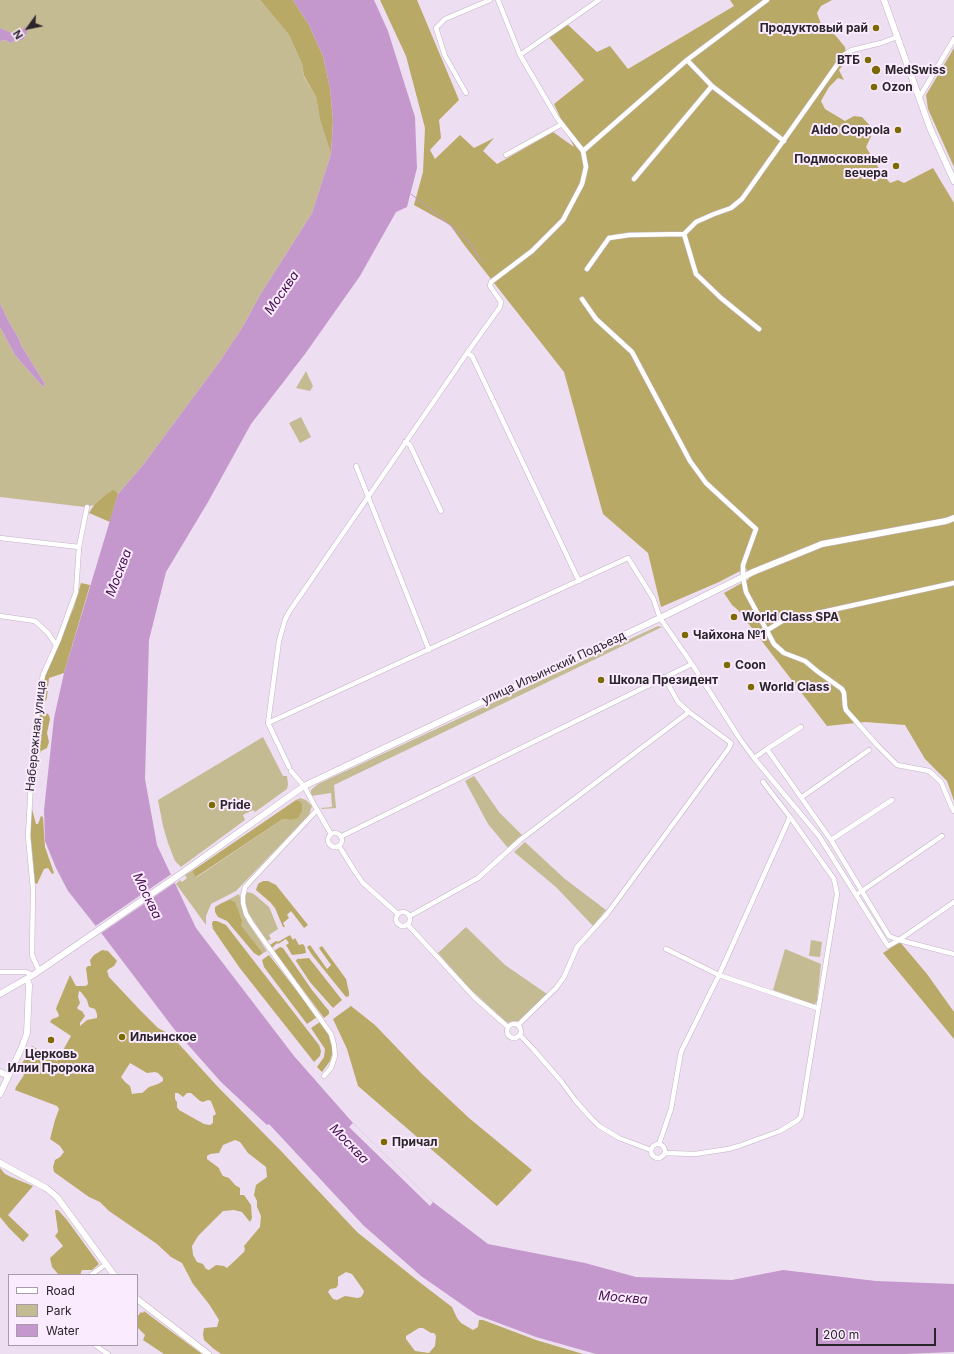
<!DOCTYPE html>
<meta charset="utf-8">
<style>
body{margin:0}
#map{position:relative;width:954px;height:1354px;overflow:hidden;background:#eedef1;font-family:Inter,sans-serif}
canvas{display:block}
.legend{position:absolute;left:8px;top:1274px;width:130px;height:72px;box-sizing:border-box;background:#fbebfe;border:1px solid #a79baa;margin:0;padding:5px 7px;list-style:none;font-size:12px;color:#2a242b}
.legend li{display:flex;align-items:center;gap:8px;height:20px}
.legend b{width:20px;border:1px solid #a79baa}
.north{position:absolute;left:8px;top:8px;width:40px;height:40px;-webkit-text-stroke:3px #fbebfe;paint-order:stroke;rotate:237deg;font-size:11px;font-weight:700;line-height:16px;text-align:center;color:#2a242b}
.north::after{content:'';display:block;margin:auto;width:14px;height:18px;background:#2a242b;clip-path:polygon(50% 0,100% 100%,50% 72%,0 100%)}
.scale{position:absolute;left:816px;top:1328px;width:120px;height:18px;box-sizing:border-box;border:2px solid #2a242b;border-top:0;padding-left:5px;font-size:12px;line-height:14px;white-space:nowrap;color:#2a242b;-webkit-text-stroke:3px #fbebfe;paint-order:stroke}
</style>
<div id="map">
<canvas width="954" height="1354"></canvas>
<ul class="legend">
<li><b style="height:5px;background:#fff"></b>Road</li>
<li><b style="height:11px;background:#c5bb93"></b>Park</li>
<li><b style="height:11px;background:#c498cc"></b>Water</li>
</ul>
<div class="north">N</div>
<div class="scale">200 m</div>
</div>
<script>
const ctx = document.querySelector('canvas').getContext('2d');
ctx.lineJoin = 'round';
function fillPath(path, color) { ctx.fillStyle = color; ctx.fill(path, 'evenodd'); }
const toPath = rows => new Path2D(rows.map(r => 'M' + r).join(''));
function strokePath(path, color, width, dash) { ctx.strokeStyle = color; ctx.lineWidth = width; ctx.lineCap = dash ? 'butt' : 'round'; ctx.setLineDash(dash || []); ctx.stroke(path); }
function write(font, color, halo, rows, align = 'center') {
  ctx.font = font + ' Inter,sans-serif'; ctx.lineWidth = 4; ctx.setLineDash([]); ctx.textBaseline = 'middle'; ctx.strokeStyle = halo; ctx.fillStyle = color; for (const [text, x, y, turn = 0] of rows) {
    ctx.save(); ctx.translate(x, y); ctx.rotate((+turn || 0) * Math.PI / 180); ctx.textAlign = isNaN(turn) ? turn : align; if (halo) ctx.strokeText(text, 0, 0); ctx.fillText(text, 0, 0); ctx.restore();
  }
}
fillPath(toPath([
 [0,0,260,0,289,35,302,64,304,77,316,97,320,120,331,154,312,213,260,295,242,328,220,361,143,465,118,494,117,492,105,495,94,505,85,507,0,497,0,327,15,355,43,387,45,384,21,345,19,339,9,322,0,303,0,41,5,40,10,43,16,40,22,40,24,26,23,30,18,33,12,33,0,28],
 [306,371,313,386,310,391,296,388],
 [301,417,311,437,300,443,289,423],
 [658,626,662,627,334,785,336,808,322,809,321,808,332,807,331,793,311,796,311,790,318,784],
 [263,737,283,776,287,776,288,784,287,789,255,812,253,810,243,815,245,820,181,867,175,861,168,843,163,826,158,800],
 [474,776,499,812,522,835,508,848,488,824,465,781],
 [300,798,306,800,312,806,309,815,236,891,211,904,206,916,206,925,176,884,180,880,182,882,187,878,185,875,192,871,197,877,283,819,290,820,302,811,302,805,300,801,296,800],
 [525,842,565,879,606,910,593,926,556,887,514,852],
 [247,892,252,893,255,895,269,907,272,914,278,929,269,935,271,939,267,941,249,914,245,904,245,897],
 [239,894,247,921,267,951,263,953,241,925,220,904],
 [466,927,505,965,547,994,519,1021,513,1021,507,1023,467,986,438,953],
 [811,940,822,942,820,957,809,956],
 [785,949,821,964,817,1001,815,1004,812,1004,773,990]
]), '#c5bb93');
fillPath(toPath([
 [260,0,293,0,309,25,323,56,330,88,333,120,331,154,320,120,316,97,304,76,302,64,289,35],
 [380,0,417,0,459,100,439,120,441,138,430,150,435,159,460,135,474,148,494,138,483,151,497,164,553,132,574,147,554,104,584,80,548,36,567,24,597,52,610,46,628,69,734,6,730,0,832,0,821,6,817,13,821,24,836,36,845,47,847,60,839,70,844,80,838,78,829,87,821,101,825,109,845,121,854,116,862,117,874,130,866,147,881,172,890,183,898,180,904,183,933,168,954,203,954,801,947,781,925,759,905,725,865,722,827,726,738,610,732,605,724,593,749,579,746,568,719,582,661,607,648,553,603,514,564,372,465,246,450,225,414,205,423,172,425,128,406,56],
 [954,48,954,167,928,109,926,95],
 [113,490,117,492,118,494,110,522,89,513,94,505,105,495],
 [81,583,90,585,64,673,49,678,47,697,46,701,41,702,43,680,74,607],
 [41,705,43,706,45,712,49,715,50,719,47,733,49,742,47,748,41,751,39,755,37,773,35,780,34,779],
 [296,800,300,801,302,804,302,811,298,818,290,820,283,819,196,877,192,871],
 [32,809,36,824,38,824,41,816,43,817,45,847,54,873,52,874,48,868,44,869,37,884,35,883,30,829],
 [263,881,268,881,276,885,308,925,304,928,291,911,287,915,289,918,283,923,285,927,283,927,275,908,270,902,256,890,258,884],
 [230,900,235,902,242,921,241,925,263,953,259,956,254,953,227,921,218,917,215,912,215,907,220,904],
 [213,921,217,921,226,925,319,1045,321,1051,320,1056,314,1062,239,967,213,929,212,924],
 [290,935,293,940,295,938,299,945,303,944,305,947,306,953,301,954,292,955,286,945,289,943,286,939,278,944,277,943,272,948,270,947,270,945,276,941,278,942],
 [900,942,927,974,954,1012,954,1039,883,953],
 [310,945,327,969,331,965,319,948,322,946,346,979,349,992,349,996,346,997,312,955,307,947],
 [280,947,283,948,312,990,329,1011,329,1014,324,1018,274,951],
 [102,950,108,951,117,961,114,966,109,969,107,971,109,977,139,1009,158,1028,169,1034,178,1043,217,1086,281,1151,357,1232,418,1281,452,1307,457,1318,461,1323,473,1330,478,1327,479,1320,483,1320,536,1340,583,1354,221,1354,214,1349,204,1340,203,1334,204,1328,217,1327,219,1320,209,1304,193,1284,182,1263,171,1257,157,1244,109,1211,100,1202,89,1197,54,1172,53,1167,55,1160,60,1157,64,1152,60,1146,50,1139,55,1120,59,1109,57,1106,15,1090,16,1087,24,1075,20,1070,20,1067,32,1046,57,1061,71,1036,50,1022,52,1019,58,1017,59,1015,56,1009,57,1006,70,975,76,986,86,986,88,984,86,968,88,966,91,966,90,960,94,955],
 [79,991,81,992,87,1000,89,1007,95,1009,97,1014,97,1018,87,1020,80,1026,80,1023,85,1016,82,1011,79,1010,77,1008,80,1003,78,997],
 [130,1063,147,1073,155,1072,158,1073,163,1078,163,1081,158,1084,149,1087,142,1093,139,1093,132,1094,130,1086,125,1082,121,1077],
 [175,1093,178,1093,183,1097,187,1093,191,1093,200,1101,203,1102,208,1100,211,1101,216,1114,213,1116,213,1123,210,1125,204,1124,179,1110,177,1107,177,1102,175,1099],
 [235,1140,240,1142,248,1153,266,1167,267,1177,256,1185,254,1195,257,1201,257,1207,261,1216,260,1227,244,1246,245,1249,244,1252,227,1268,224,1266,216,1265,209,1270,206,1269,203,1264,197,1262,193,1255,192,1246,198,1236,223,1211,234,1210,242,1212,250,1222,252,1218,251,1205,244,1195,240,1195,240,1188,235,1185,229,1178,223,1176,220,1171,219,1168,207,1159,207,1156,210,1154,219,1153,223,1145],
 [346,1272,352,1274,364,1291,363,1294,361,1297,358,1298,345,1296,337,1300,333,1299,328,1292,330,1289,336,1288,338,1285,338,1277],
 [419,1328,423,1328,431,1333,434,1333,436,1336,435,1346,429,1353,415,1351,406,1339,406,1336],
 [269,955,317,1017,307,1024,264,967,262,960],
 [309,958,342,1000,333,1008,310,982,296,961,297,959],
 [351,1006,375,1025,421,1073,469,1118,532,1170,497,1206,358,1086,347,1049,333,1019],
 [320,1022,328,1033,332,1047,332,1054,330,1061,322,1072,317,1067,324,1057,325,1049,311,1028],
 [0,1168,5,1174,11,1177,33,1186,8,1215,29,1235,23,1242,9,1228,0,1217],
 [55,1210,58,1210,67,1220,99,1264,92,1270,82,1270,80,1275,59,1275,52,1267,50,1258,63,1246,55,1236,58,1232],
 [144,1311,168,1329,202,1354,164,1354,143,1340,145,1335,137,1327,137,1317,141,1312,143,1313]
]), '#b9a966');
fillPath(toPath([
 [293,0,374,0,388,31,415,117,417,168,407,207,396,212,360,276,305,354,251,424,208,502,166,572,149,640,145,779,157,845,196,928,294,1056,353,1123,433,1202,488,1244,585,1263,636,1277,732,1280,783,1270,876,1281,954,1284,954,1352,905,1354,596,1354,536,1337,477,1315,421,1276,363,1225,269,1124,267,1125,221,1082,174,1029,102,934,68,891,56,868,45,841,44,810,54,718,64,673,118,494,143,465,220,361,242,328,260,295,312,213,331,154,333,120,330,88,323,56,309,25],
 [24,26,27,31,26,36,22,40,16,40,10,43,5,40,0,41,0,28,12,33,18,33,23,30],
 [0,303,9,322,19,339,21,345,45,384,43,387,15,355,0,327]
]), '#c498cc');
fillPath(toPath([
 [173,873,176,882,100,934,94,927],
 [353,1123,433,1202,430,1206,349,1127]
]), '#eedef1');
strokePath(toPath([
 [411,194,456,230,469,242,481,261]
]), '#c498cc', 1);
const street = toPath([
 [498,0,520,55,557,118,583,151],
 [520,55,599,0],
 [687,60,712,86],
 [466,93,445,56,436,28,445,19,490,0],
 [919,98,954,39],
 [506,155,562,124],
 [634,179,712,86,784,141],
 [684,234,696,274,721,298,759,329],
 [587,269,609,238,629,235,684,234,696,222,714,214,731,208,742,199,844,55,852,50,881,43,897,37],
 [582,299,596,319,632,352,690,461,706,483,756,529,743,565,743,577,746,592,774,644,784,653,805,661,817,671,842,689,844,693,845,706,846,710,877,745,897,765,929,771,941,782,952,808,954,811],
 [405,442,410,445,441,511],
 [356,466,429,650],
 [0,538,79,547],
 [579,581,472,356,467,353,500,307,501,302,490,286,491,282,532,251,563,220,582,184,586,167,583,151,687,60,767,0],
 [0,616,35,621,48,633,56,645],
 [766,631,782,621,954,583],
 [268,723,279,641,285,620,289,612,467,353],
 [801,727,767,749,831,840,889,936,899,940],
 [754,758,767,749],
 [289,767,268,723,628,558,653,598,660,618,692,664,740,739,754,758,819,836,856,895,942,836],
 [291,771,304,786,317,810,245,887,243,896,243,903,246,914,252,924,331,1034,334,1045,335,1056,331,1068,324,1076],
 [802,797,869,750],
 [317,810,331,834],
 '328 840a7 7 0 1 1 14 0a7 7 0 1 1-14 0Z',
 [342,836,692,664],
 [831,840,892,800],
 [339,846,354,870,363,883,398,914],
 [856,895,888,946,899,940],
 [954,902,899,940,954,954],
 '396 919a7 7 0 1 1 14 0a7 7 0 1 1-14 0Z',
 [410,916,478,878,520,840,689,712],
 [408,925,475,998,508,1027],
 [666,949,719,975,817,1008],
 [39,971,32,955,33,889,28,836,31,782,39,696,43,675,59,639,76,592,79,547,87,507],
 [0,972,26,972,33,975],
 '507 1031a7 7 0 1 1 14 0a7 7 0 1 1-14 0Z',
 [518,1025,556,988,564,977,577,947,607,914,729,748,731,743,689,712,678,702,664,677],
 [520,1035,534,1050,561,1081,575,1100,590,1117,599,1126,619,1138,651,1150],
 '651 1151a7 7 0 1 1 14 0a7 7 0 1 1-14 0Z',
 [659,1144,671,1109,681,1052,719,975,790,817,763,782],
 [665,1153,695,1154,728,1149,739,1146,780,1131,798,1120,801,1116,837,894,834,879,790,817],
 [91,1275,106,1264],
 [95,1345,108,1354]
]);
const secondary = toPath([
 [884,0,930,128,954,181],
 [0,994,33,975,179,875,304,786,660,618,753,572,822,544,946,521,954,518],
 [0,1072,8,1076],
 [0,1094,22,1047,27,1033,29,985,27,979],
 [0,1163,46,1188,57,1197,114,1275],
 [137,1299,208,1354]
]);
strokePath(street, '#c2b2c4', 5.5);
strokePath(secondary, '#c2b2c4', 7);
strokePath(street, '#fff', 4.5);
strokePath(secondary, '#fff', 6);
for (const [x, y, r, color] of [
 [876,28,4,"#7d6a01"],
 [868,60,4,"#7d6a01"],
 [876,70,5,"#7d6a01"],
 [874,87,4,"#7d6a01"],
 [898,130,4,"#7d6a01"],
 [896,166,4,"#7d6a01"],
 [734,617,4,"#7d6a01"],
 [685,635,4,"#7d6a01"],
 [727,665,4,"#7d6a01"],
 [601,680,4,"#7d6a01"],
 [751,687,4,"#7d6a01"],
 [212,805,4,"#7d6a01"],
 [122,1037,4,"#7d6a01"],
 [51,1040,4,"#7d6a01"],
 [384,1142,4,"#7d6a01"]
]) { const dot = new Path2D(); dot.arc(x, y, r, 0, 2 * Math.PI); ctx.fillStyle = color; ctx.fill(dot); strokePath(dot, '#fbebfe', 1.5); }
write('bold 12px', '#2a242b', '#fbebfe', [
 ["Продуктовый рай",868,28,"right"],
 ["ВТБ",860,60,"right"],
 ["MedSwiss",885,70],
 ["Ozon",882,87],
 ["Aldo Coppola",890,130,"right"],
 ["Подмосковные",888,159,"right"],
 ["вечера",888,173,"right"],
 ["World Class SPA",742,617],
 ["Чайхона №1",693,635],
 ["Coon",735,665],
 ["Школа Президент",609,680],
 ["World Class",759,687],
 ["Pride",220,805],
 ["Ильинское",130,1037],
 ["Церковь",51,1054,"center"],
 ["Илии Пророка",51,1068,"center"],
 ["Причал",392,1142]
], 'left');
write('12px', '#2a242b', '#fbebfe', [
 ["улица Ильинский Подъезд",554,668,-25],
 ["Набережная улица",36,736,-84]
]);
write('italic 13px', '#460e4f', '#fbebfe', [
 ["Москва",282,293,-55],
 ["Москва",119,573,-69],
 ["Москва",147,896,64],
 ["Москва",349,1144,46],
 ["Москва",623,1298,5]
]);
</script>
